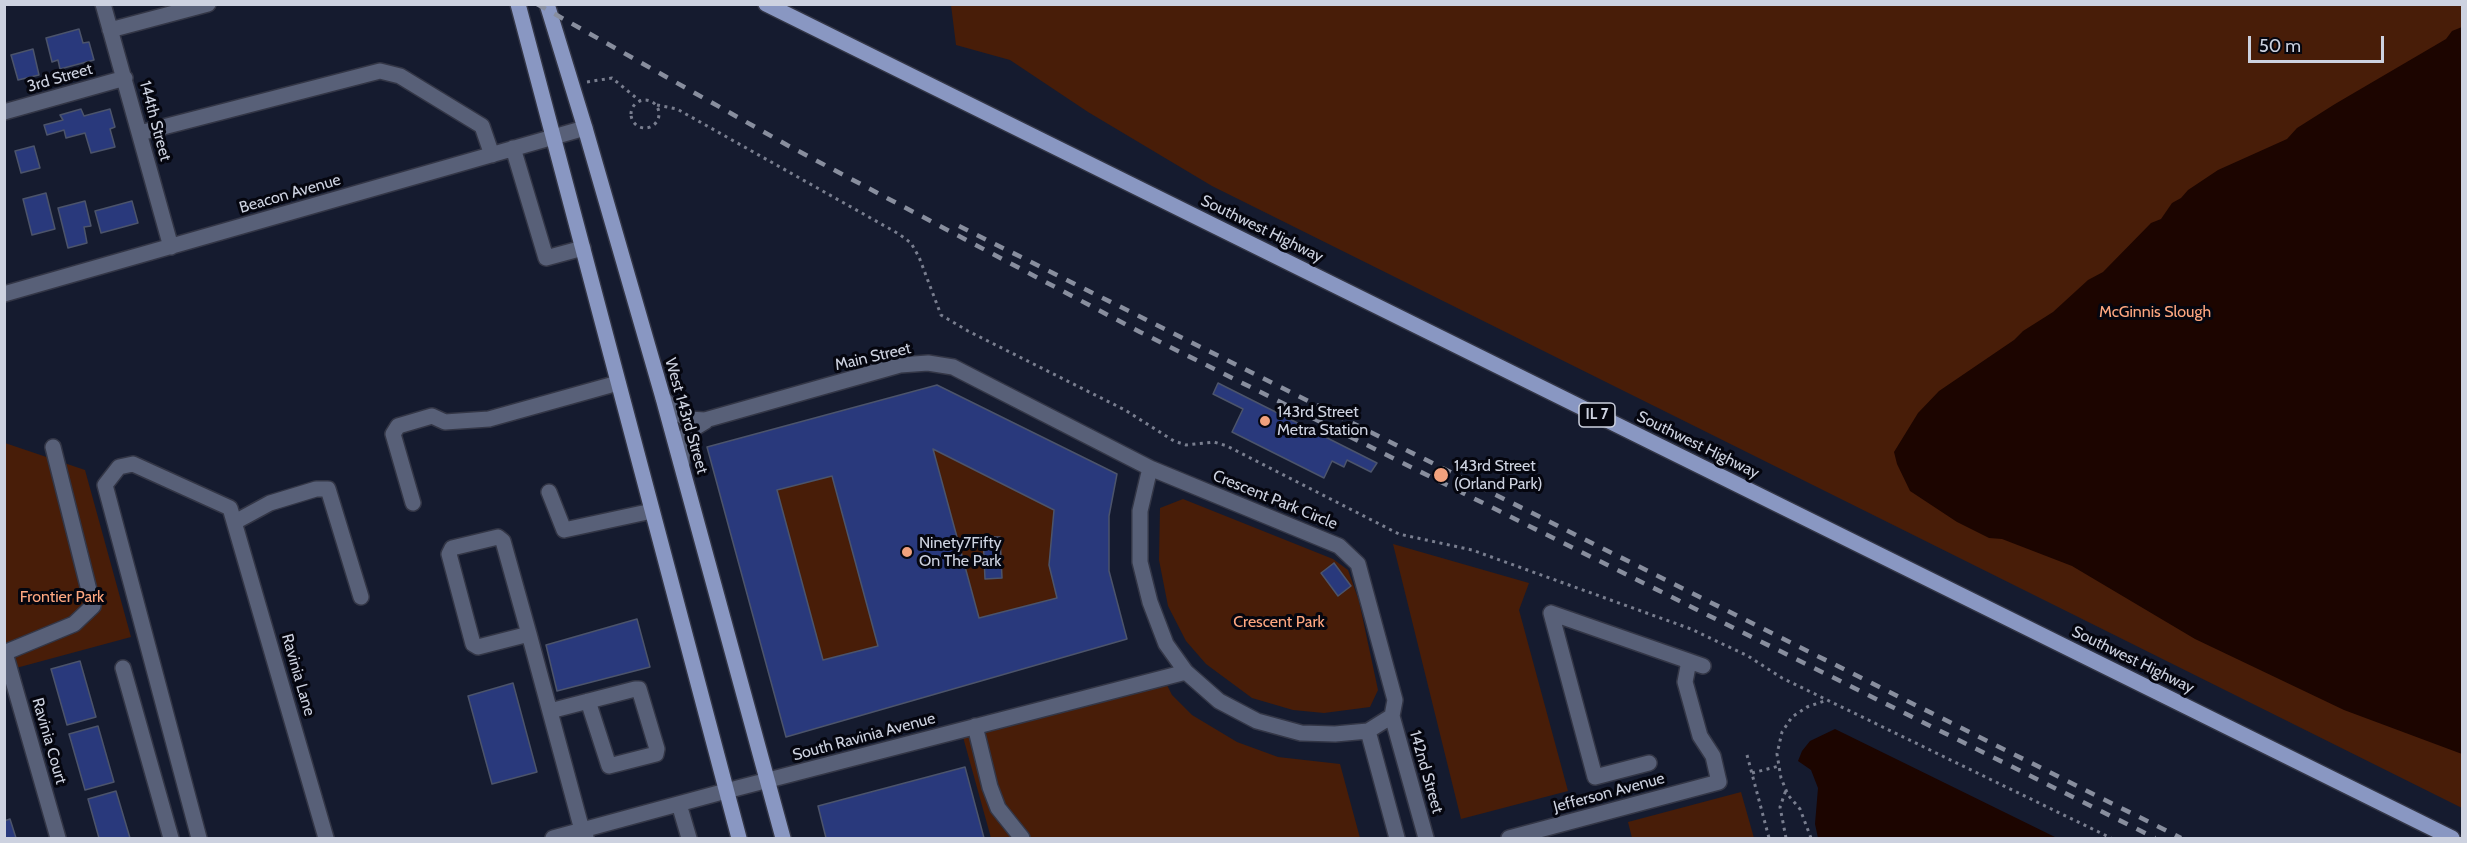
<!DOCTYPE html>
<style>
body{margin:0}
#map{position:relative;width:2467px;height:843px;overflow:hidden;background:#151b2f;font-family:Cabin,sans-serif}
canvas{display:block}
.frame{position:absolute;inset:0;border:6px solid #cdd2e0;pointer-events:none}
.scale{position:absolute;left:2248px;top:36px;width:136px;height:27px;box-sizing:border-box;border:3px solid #cdd2e0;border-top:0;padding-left:8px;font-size:18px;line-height:21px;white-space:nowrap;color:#cdd2e0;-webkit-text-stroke:4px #05060f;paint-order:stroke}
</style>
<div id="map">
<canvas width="2467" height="843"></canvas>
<div class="frame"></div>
<div class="scale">50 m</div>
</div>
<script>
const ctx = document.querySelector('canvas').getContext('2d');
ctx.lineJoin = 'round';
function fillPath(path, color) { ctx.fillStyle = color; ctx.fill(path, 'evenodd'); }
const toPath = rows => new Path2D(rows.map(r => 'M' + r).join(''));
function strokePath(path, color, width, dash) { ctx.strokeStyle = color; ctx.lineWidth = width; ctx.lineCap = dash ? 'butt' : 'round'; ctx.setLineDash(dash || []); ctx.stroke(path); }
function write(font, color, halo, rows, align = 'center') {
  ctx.font = font + ' Cabin,sans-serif'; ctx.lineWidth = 6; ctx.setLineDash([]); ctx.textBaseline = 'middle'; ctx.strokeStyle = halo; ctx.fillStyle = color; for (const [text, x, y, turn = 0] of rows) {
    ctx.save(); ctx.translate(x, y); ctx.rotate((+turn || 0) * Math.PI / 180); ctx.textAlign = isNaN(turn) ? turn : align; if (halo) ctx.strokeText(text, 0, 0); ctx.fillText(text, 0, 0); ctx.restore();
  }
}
fillPath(toPath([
 [951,5,2462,5,2462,808,1212,186,1088,112,1010,60,956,45],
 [5,443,85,470,131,637,5,671],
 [933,449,1054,510,1049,565,1057,598,979,618],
 [832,476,878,646,823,660,777,490],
 [1183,499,1333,559,1348,570,1359,601,1378,690,1370,707,1324,713,1293,710,1252,698,1206,664,1186,641,1168,606,1159,560,1160,508],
 [1393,544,1529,583,1519,610,1568,791,1461,819],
 [1166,683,1172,695,1192,715,1237,742,1278,757,1340,764,1360,838,991,838,963,737],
 [1741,792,1754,838,1632,838,1628,822]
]), '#481d08');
fillPath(toPath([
 [2462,27,2462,754,2344,710,2195,639,2072,566,2002,539,1989,538,1957,522,1910,491,1897,464,1894,452,1918,413,1939,391,2014,340,2023,331,2053,312,2088,280,2103,272,2151,223,2161,219,2172,203,2181,198,2188,190,2218,170,2287,139,2297,128,2335,104,2446,39,2452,31],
 [1835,729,2057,838,1818,838,1815,824,1818,788,1811,770,1798,761,1802,751,1810,741]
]), '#1c0500');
const building = toPath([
 [79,29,83,43,89,42,94,60,60,69,58,60,52,62,46,38,79,29],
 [33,49,39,75,18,80,11,55,33,49],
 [81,109,84,116,110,109,115,127,110,129,115,147,91,153,85,133,66,138,64,130,47,135,44,125,63,120,60,115,81,109],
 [34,146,40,168,21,173,15,151,34,146],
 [46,193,55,229,32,235,23,199,46,193],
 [85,201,91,226,84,227,87,243,68,248,58,208,85,201],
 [132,201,138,223,101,233,95,211,132,201],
 [1218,383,1377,463,1371,472,1347,460,1344,467,1332,461,1324,478,1232,432,1243,409,1213,394,1218,383],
 [937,385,1117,474,1109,516,1109,571,1127,639,786,737,707,447,937,385],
 [933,449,1054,510,1049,565,1057,598,979,618,933,449],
 [832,476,878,646,823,660,777,490,832,476],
 [983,537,1000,537,1002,578,985,579,983,537],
 [1334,563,1351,586,1338,596,1321,573,1334,563],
 [637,619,650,667,557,691,546,645,637,619],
 [80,661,96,717,67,725,51,669,80,661],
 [513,683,537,772,492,784,468,696,513,683],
 [98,726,114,782,85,790,69,734,98,726],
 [965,767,984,838,826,838,818,806,965,767],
 [116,791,130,838,99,838,88,799,116,791],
 [10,819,16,838,4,838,4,821,10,819]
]);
fillPath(building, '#29397c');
strokePath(building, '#4c546b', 1.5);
const minor = toPath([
 [103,4,171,247],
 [110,30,208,4],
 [4,112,125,78],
 [140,133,380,71,400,76,482,126,492,155],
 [513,148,546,258,583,248],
 [4,294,585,128],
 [663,398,677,413,688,419,705,420,900,365,928,363,953,367,1150,468,1339,546,1358,564,1395,700,1392,716,1368,731,1335,734,1301,733,1257,721,1219,701,1186,672,1166,644,1150,602,1140,562,1140,511,1150,468],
 [682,463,682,447,688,432,706,421],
 [549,492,564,530,652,511],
 [413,503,393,434,398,426,432,416,445,422,489,419,618,383],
 [235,522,270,503,316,489,328,489,361,597],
 [1551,613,1595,777,1649,763],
 [1551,613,1703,666],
 [529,634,478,647,473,644,449,554,452,548,498,537,503,541,529,634,582,830,586,837],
 [4,653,74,624,93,606,53,447],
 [5,653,58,838],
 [123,668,171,838],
 [550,711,635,689,639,689,657,749,656,754,609,766,588,701],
 [1392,716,1426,838],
 [975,726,990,787,998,808,1022,838],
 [1368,731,1397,838],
 [679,804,689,838],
 [199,838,105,485,119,467,133,464,230,508,326,838],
 [553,838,726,791,1186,672],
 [1509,838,1719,782,1713,756,1700,736,1685,682,1689,661]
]);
const major = toPath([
 [518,4,739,838],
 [547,4,585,128,663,398,783,838],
 [766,4,2452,838]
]);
strokePath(minor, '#333646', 18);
strokePath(major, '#333646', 18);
strokePath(toPath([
 [587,82,612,78,640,101],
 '631 114a14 14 0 1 1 28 0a14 14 0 1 1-28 0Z',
 [657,105,677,109,899,234,911,243,919,257,941,315,968,331,1125,410,1174,441,1186,445,1214,442,1227,446,1399,534,1472,550,1691,629,1748,656,1782,678,2111,838],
 [1747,755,1769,838],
 [1752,773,1779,766],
 [1786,838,1780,807,1786,790],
 [1811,838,1800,809,1788,795,1781,778,1777,754,1782,732,1792,717,1807,707,1827,700]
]), '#797e8f', 3, [3, 4.5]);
strokePath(minor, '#586078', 15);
strokePath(major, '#8997c2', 15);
strokePath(toPath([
 [537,4,787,145,1140,332,2155,838],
 [959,226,2181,838]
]), '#888e9e', 4.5, [10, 10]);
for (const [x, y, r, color] of [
 [1265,421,6,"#f1a17d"],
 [1441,475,8,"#f1a17d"],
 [907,552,6,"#f1a17d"]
]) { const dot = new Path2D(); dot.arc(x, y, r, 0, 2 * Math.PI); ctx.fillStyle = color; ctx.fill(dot); strokePath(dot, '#05060f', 2); }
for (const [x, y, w] of [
 [1597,415,36]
]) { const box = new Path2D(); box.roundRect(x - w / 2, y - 12, w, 24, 4.5); ctx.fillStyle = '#05060f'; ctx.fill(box); strokePath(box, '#cdd2e0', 1.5); }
write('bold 15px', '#cdd2e0', null, [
 ["IL 7",1597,415]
]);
write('16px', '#cdd2e0', '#05060f', [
 ["3rd Street",60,78,-16],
 ["144th Street",155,121,75],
 ["Beacon Avenue",290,194,-16],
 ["Southwest Highway",1262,229,26],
 ["Main Street",873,357,-13],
 ["West 143rd Street",686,416,74],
 ["Southwest Highway",1698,445,26],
 ["Crescent Park Circle",1275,500,22],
 ["Southwest Highway",2133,660,26],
 ["Ravinia Lane",298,675,74],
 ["South Ravinia Avenue",864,737,-15],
 ["Ravinia Court",49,741,74],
 ["142nd Street",1426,772,74],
 ["Jefferson Avenue",1609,793,-15]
]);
write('16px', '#fea780', '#05060f', [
 ["McGinnis Slough",2155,312],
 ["Frontier Park",62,597],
 ["Crescent Park",1279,622]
]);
write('16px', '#cdd2e0', '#05060f', [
 ["143rd Street",1277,412],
 ["Metra Station",1277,430],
 ["143rd Street",1454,466],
 ["(Orland Park)",1454,484],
 ["Ninety7Fifty",919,543],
 ["On The Park",919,561]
], 'left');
</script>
